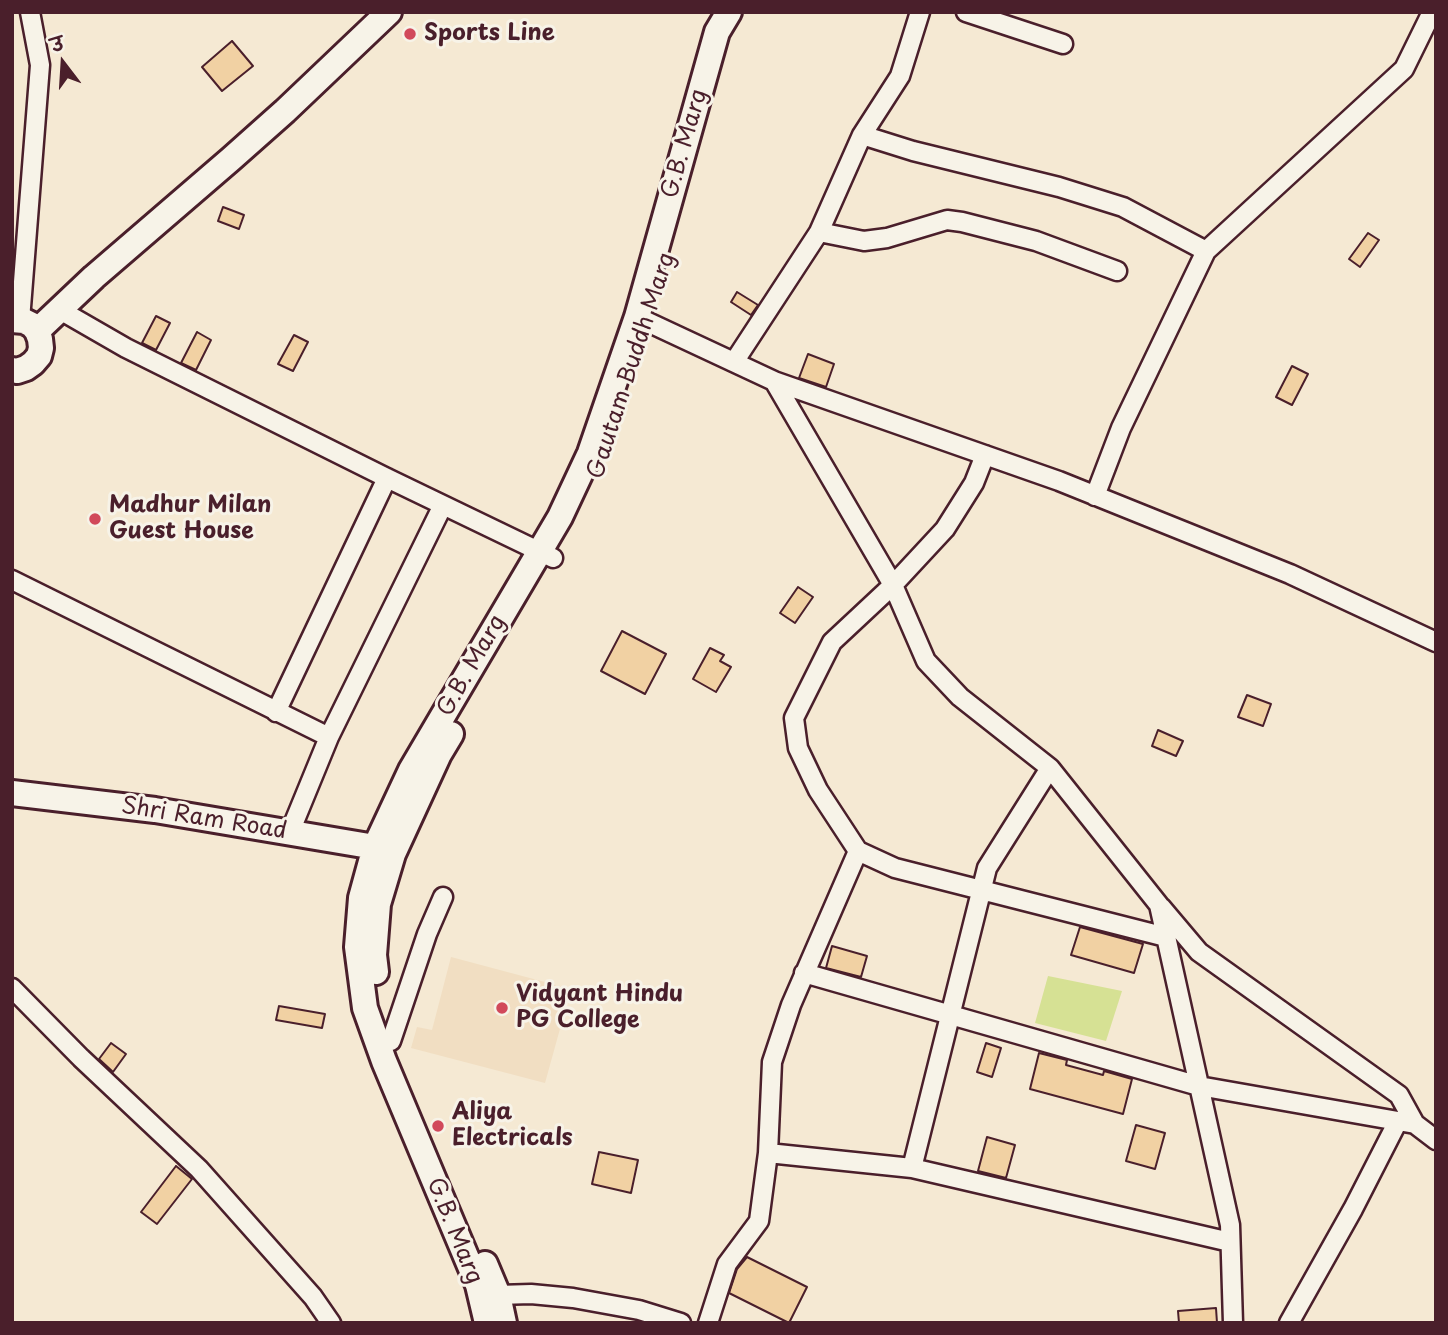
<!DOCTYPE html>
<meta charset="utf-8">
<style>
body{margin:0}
#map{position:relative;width:1448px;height:1335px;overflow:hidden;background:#f5e9d3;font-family:"Playpen Sans","Playpen Sans Deva",sans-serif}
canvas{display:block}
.frame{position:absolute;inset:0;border:14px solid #4a1f2b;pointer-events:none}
.north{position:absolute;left:28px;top:28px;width:70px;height:70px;-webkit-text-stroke:5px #f7f3e8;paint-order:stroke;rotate:343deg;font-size:19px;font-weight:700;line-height:28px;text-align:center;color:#4a1f2b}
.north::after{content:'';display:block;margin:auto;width:24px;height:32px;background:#4a1f2b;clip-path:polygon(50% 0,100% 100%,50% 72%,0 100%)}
</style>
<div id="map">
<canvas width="1448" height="1335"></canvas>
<div class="frame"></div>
<div class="north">उ</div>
</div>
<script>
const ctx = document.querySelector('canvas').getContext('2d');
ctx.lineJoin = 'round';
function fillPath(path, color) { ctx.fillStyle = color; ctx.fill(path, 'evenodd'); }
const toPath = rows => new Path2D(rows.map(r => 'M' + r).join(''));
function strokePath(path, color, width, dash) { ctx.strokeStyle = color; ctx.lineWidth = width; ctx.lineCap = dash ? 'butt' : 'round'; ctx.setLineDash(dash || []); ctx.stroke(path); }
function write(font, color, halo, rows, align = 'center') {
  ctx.font = font + ' "Playpen Sans",sans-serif'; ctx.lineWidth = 6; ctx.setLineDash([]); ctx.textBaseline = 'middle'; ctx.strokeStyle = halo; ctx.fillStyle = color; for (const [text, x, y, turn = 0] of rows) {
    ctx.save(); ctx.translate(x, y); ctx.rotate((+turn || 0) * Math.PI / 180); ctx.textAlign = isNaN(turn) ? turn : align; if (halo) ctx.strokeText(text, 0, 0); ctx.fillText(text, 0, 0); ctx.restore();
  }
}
fillPath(toPath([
 [451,957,571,989,545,1083,411,1048,417,1027,432,1030]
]), '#f1dec2');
fillPath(toPath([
 [1048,976,1122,991,1106,1041,1035,1023]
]), '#d6e194');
const building = toPath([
 [232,41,253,66,222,91,202,67,232,41],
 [223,207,244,215,239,229,218,221,223,207],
 [1368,233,1379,240,1360,267,1349,259,1368,233],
 [737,292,758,305,751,315,731,302,737,292],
 [156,316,170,323,156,350,142,343,156,316],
 [197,332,211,340,196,370,181,363,197,332],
 [294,335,308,342,293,371,278,364,294,335],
 [808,354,834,364,826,387,799,378,808,354],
 [1292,366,1308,374,1292,405,1276,397,1292,366],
 [798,587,813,597,795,623,780,613,798,587],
 [622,631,666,654,645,694,601,671,622,631],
 [710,648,724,655,720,661,731,667,716,692,693,679,710,648],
 [1247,695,1271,704,1263,726,1238,717,1247,695],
 [1158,730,1183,741,1176,756,1152,746,1158,730],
 [1080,927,1143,944,1134,973,1071,955,1080,927],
 [832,946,867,956,861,977,826,968,832,946],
 [279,1006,325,1014,322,1028,276,1020,279,1006],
 [111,1043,126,1054,113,1072,99,1059,111,1043],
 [986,1043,1001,1048,992,1077,977,1072,986,1043],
 [1039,1053,1067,1060,1066,1065,1103,1075,1104,1071,1132,1079,1123,1114,1030,1089,1039,1053],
 [1136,1125,1165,1133,1155,1169,1126,1161,1136,1125],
 [987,1137,1015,1145,1006,1178,978,1171,987,1137],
 [599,1152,638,1160,631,1193,592,1184,599,1152],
 [176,1166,192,1179,157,1224,141,1212,176,1166],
 [747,1257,807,1287,789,1323,729,1293,737,1269,747,1257],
 [1216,1308,1217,1323,1179,1323,1178,1311,1216,1308]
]);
fillPath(building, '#f1d1a3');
strokePath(building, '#4a1f2b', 2);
const street = toPath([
 [966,12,1063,44],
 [862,135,913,151,1059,187,1123,207,1206,251],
 [819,232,864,241,887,238,947,220,962,222,1036,241,1117,271],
 [60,310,126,348,387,478,553,558],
 [637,317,774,381,893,585,926,661,960,697,1050,768,1159,905,1230,1225,1233,1323],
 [20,320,40,65,30,12],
 [734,362,819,232,862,135,900,76,920,12],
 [774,381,1059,481,1290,574,1436,642],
 [985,455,974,483,945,529,893,585,832,642,794,718,798,748,818,790,858,851,895,868,1166,937],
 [1095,496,1121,428,1206,251,1404,69,1432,12],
 [12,580,329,737],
 [276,712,387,478],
 [290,832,329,737,443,505],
 [1161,907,1199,952,1399,1095,1415,1124,1436,1140],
 [804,973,1199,1086,1415,1124],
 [12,988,81,1058,199,1169,313,1297,331,1323],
 [391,1041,427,934,443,897],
 [768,1153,912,1168,1230,1242],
 [912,1168,987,868,1050,768],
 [488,1298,498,1295,531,1294,573,1298,639,1310,681,1323],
 [708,1323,727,1264,759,1221,768,1153,772,1062,791,1005,858,851],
 [1289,1323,1353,1209,1398,1121]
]);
const secondary = toPath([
 [12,320,24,321,32,325,37,331,40,339,41,348,39,356,33,363,26,368,17,371,12,370],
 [37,331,94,277,231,159,285,111,389,12],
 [12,793,155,810,375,847,388,852],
 [376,972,374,955,378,904,393,854,439,754,451,734],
 [485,1264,498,1295,504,1323],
 [487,1323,478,1285,384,1061,365,1008,357,947,361,898,375,847,411,770,560,517,590,453,637,317,717,32,729,12]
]);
strokePath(street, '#4a1f2b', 23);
strokePath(secondary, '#4a1f2b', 30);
strokePath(street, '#f7f3e8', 18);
strokePath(secondary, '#f7f3e8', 24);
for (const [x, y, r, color] of [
 [410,34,7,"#d1495b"],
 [95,519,7,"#d1495b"],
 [502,1008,7,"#d1495b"],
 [438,1126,7,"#d1495b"]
]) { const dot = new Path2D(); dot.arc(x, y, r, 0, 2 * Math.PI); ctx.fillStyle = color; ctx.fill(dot); strokePath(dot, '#f7f3e8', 2.5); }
write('bold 23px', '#4a1f2b', '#f7f3e8', [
 ["Sports Line",424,34],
 ["Madhur Milan",109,506],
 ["Guest House",109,532],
 ["Vidyant Hindu",516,995],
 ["PG College",516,1021],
 ["Aliya",452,1113],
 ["Electricals",452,1139]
], 'left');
write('23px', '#4a1f2b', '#f7f3e8', [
 ["G.B. Marg",685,144,-74],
 ["Gautam Buddh Marg",632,366,-72],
 ["G.B. Marg",472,666,-60],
 ["Shri Ram Road",204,819,9],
 ["G.B. Marg",454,1231,68]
]);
</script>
